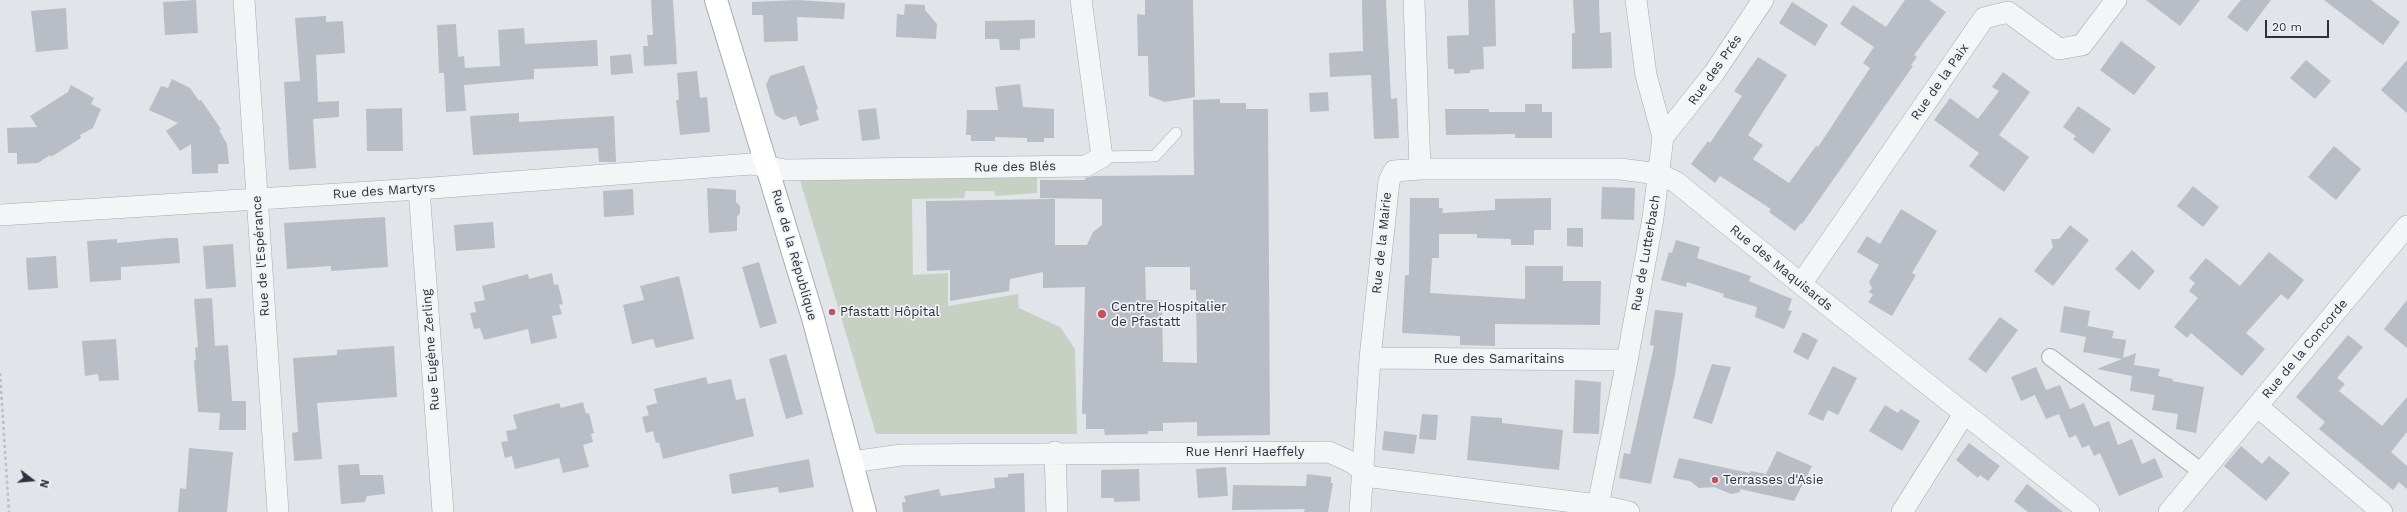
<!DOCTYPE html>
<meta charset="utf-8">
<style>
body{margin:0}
#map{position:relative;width:2407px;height:512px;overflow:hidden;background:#e1e4e8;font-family:"Work Sans",sans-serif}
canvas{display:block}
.north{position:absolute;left:12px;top:460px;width:40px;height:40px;-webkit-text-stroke:3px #f1f3f6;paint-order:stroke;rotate:106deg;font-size:11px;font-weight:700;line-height:16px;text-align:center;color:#2b323e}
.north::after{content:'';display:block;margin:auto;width:14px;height:18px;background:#2b323e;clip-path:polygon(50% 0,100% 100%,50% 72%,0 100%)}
.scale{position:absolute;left:2265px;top:20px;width:64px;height:18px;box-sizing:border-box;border:2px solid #2b323e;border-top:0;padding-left:5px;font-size:12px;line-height:14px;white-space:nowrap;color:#2b323e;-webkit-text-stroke:3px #f1f3f6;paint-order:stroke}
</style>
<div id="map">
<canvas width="2407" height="512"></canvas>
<div class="north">N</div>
<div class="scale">20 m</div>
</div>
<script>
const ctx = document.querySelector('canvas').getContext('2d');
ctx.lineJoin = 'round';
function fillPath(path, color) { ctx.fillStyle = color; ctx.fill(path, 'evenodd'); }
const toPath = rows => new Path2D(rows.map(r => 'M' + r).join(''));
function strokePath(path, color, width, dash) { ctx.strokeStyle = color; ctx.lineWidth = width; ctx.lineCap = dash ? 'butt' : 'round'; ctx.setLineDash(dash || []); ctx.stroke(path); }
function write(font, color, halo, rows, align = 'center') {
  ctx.font = font + ' "Work Sans",sans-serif'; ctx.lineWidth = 3.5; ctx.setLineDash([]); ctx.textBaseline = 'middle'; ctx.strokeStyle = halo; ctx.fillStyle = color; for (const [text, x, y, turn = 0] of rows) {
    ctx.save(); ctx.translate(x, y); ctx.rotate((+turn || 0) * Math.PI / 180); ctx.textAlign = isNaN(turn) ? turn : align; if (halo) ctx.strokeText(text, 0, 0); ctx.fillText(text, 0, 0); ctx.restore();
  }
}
fillPath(toPath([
 [1037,175,1037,193,996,196,993,191,966,191,964,198,912,199,913,275,948,273,948,306,1018,294,1019,308,1060,327,1075,349,1077,434,876,434,800,180]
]), '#c7d1c3');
fillPath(toPath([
 [196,0,198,33,165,35,163,2],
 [651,0,673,0,677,64,644,66,643,46,648,46,647,35,653,35],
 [797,0,845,3,844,19,797,17,798,41,764,42,763,15,752,15,752,2],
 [1145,0,1193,0,1195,97,1165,102,1149,96,1148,56,1138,56,1137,14,1145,15],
 [1362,0,1386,0,1391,99,1397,98,1399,138,1374,139,1371,75,1330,77,1329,53,1363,51],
 [1468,0,1495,0,1496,46,1483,47,1484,69,1470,70,1470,73,1454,74,1454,69,1448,69,1447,36,1469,35],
 [1573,0,1599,0,1600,33,1611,32,1612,68,1572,69,1572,33,1575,33],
 [1905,0,1929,0,1946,12,1914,55,1917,57,1911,65,1913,66,1802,224,1801,223,1795,231,1769,212,1771,209,1720,176,1715,183,1691,164,1708,141,1710,143,1742,96,1734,91,1758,57,1787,75,1748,135,1763,145,1753,159,1789,183,1816,146,1818,147,1870,68,1863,63,1874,47,1840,24,1853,5,1886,27],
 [2146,0,2200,0,2180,26],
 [2241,0,2271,0,2247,32,2227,17],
 [2324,0,2371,0,2400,22,2383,45],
 [1792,2,1828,25,1815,46,1779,23],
 [905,4,925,5,925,10,937,24,936,39,896,37,897,14,904,15],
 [66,8,68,49,36,52,31,11],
 [326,16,326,22,343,21,345,53,316,55,318,102,339,101,339,117,313,119,316,168,289,170,284,82,300,81,295,18],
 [1035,20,1035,38,1020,39,1020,50,1000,50,999,39,985,39,985,21],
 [456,24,458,57,464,56,465,68,500,66,498,30,524,28,525,44,597,40,598,66,534,69,534,79,464,85,466,111,446,112,444,73,439,73,437,25],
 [2121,41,2156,67,2134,95,2100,70],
 [631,54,633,73,611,75,610,56],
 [2306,60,2331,81,2315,99,2290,78],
 [2407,60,2407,113,2381,90],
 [804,65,818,109,816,110,819,120,800,126,796,116,784,120,775,115,766,85,770,76],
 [697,71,700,98,707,97,710,132,680,135,676,100,679,100,677,73],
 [2003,72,2030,92,1999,135,2029,157,2004,192,1969,166,1979,153,1934,120,1950,98,1978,119,1999,91,1992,87],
 [172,79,190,88,199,101,201,100,221,129,219,130,227,144,229,164,218,164,218,173,192,174,191,144,180,151,166,131,178,123,149,110,161,86,168,88],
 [1020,84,1023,107,1054,109,1054,138,1044,138,1044,142,1027,142,1027,138,995,137,995,141,971,141,971,135,966,135,967,110,998,110,995,87],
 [71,85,94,98,91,104,101,109,93,128,80,135,81,138,51,157,50,155,38,163,17,164,17,153,8,153,7,128,37,127,30,116,68,92],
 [1328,92,1329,111,1310,112,1309,93],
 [1220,99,1220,103,1246,103,1246,109,1268,109,1270,435,1197,436,1197,422,1163,423,1163,431,1148,431,1148,434,1105,435,1104,429,1086,429,1086,414,1082,414,1085,287,1043,288,1043,272,1010,279,1009,291,950,301,950,270,927,271,926,201,1055,199,1055,245,1087,245,1093,232,1102,225,1102,199,1040,198,1040,180,1085,180,1085,178,1093,176,1194,175,1193,100],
 [1145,267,1190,267,1190,290,1196,290,1197,363,1163,362,1162,300,1146,300],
 [1525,104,1542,104,1542,112,1552,112,1552,138,1515,138,1515,134,1446,135,1445,109,1489,109,1489,112,1525,112],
 [2078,106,2111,129,2093,154,2073,139,2076,136,2063,127],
 [402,108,403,151,367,151,366,109],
 [876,108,880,139,862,141,858,110],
 [519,113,519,122,614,116,616,162,599,162,598,148,473,155,470,116],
 [2334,146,2361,169,2336,200,2308,177],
 [2193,186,2219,207,2203,227,2177,206],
 [1602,187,1635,188,1634,220,1601,219],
 [707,188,736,190,736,202,740,206,740,213,737,217,737,231,709,233],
 [633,189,634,215,604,217,603,191],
 [1410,198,1439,198,1439,208,1443,208,1442,213,1495,210,1495,199,1551,198,1551,230,1534,230,1534,245,1511,245,1511,239,1477,238,1477,234,1439,234,1439,258,1432,258,1430,293,1525,299,1525,266,1563,266,1563,281,1601,281,1600,325,1495,324,1495,346,1460,345,1460,336,1402,333,1405,275,1409,275],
 [1901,209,1937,231,1912,273,1916,275,1892,316,1868,302,1873,295,1869,292,1872,288,1869,282,1879,265,1857,252,1867,236,1880,244],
 [385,217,388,267,331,271,331,266,287,269,284,223],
 [493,222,495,248,456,251,454,225],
 [2070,225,2089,240,2053,286,2034,271,2053,247,2051,239,2059,239],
 [1567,228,1583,228,1583,247,1567,246],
 [167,238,178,238,180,263,121,267,121,280,90,282,87,241,117,239,117,243],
 [1676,240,1700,247,1697,258,1751,276,1749,281,1792,299,1788,310,1792,311,1784,329,1755,317,1757,307,1723,297,1724,294,1687,282,1686,287,1661,280,1669,252,1672,253],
 [233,244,236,287,206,289,203,246],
 [2132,250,2155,271,2139,290,2115,269],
 [2269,252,2304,280,2288,300,2281,294,2246,333,2265,349,2242,376,2191,333,2187,338,2174,327,2198,298,2189,291,2195,283,2189,278,2206,258,2240,286],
 [56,256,58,288,28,290,26,258],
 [759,262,777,323,760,328,742,267],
 [552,273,554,285,558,284,563,304,559,305,562,314,552,316,557,338,531,344,528,329,484,340,480,328,474,329,470,313,476,312,474,302,485,300,482,286,528,274,529,279],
 [679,276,694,339,656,348,653,339,632,344,623,305,644,300,640,286],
 [212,298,215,346,228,345,232,401,246,401,246,430,219,430,220,413,198,412,194,361,196,360,195,348,198,347,194,299],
 [2407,300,2407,348,2384,329],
 [2064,306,2090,311,2087,330,2088,326,2114,331,2112,338,2126,340,2123,358,2136,353,2134,365,2160,369,2158,376,2173,379,2172,381,2204,387,2196,433,2176,429,2178,414,2152,410,2155,395,2130,391,2132,376,2097,369,2122,359,2083,352,2086,337,2060,332],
 [1655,310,1683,313,1675,375,1651,484,1619,478,1624,453,1630,454,1654,346,1650,345],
 [2000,317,2018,330,1986,373,1968,359],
 [1803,332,1818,340,1808,360,1793,352],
 [2348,335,2363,347,2337,378,2345,384,2339,391,2382,426,2407,397,2407,432,2391,452,2407,466,2407,489,2399,482,2393,490,2319,429,2325,422,2296,397],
 [116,339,119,380,99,381,98,374,85,376,82,341],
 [394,346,397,397,317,403,322,459,294,461,292,433,298,432,293,358,337,355,337,350],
 [786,354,803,414,786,419,769,359],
 [1712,364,1731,367,1712,424,1693,418],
 [1833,366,1857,378,1838,415,1828,410,1823,421,1808,414],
 [2036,367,2046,390,2060,385,2070,409,2084,403,2094,427,2109,421,2118,445,2132,439,2142,464,2155,458,2163,477,2119,496,2100,453,2094,456,2089,445,2082,448,2076,435,2069,438,2059,414,2046,419,2035,395,2021,401,2011,377],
 [706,377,708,384,731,379,736,400,745,398,754,436,663,459,659,442,656,443,653,431,646,433,642,417,649,415,646,406,657,403,654,389],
 [1575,380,1601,382,1599,434,1573,433],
 [583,402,586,414,589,413,594,433,591,434,593,442,583,445,589,467,563,473,559,458,515,469,512,456,505,458,501,442,508,441,506,431,517,429,513,415,559,403,561,408],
 [1885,405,1898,413,1901,409,1920,421,1902,451,1869,431],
 [1422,414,1438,415,1436,440,1419,439],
 [1471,416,1502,418,1502,423,1563,430,1559,470,1467,460],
 [1384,431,1417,435,1414,454,1382,450],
 [1969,443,2000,466,1988,481,1980,475,1978,478,1956,460],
 [2241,446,2262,464,2269,456,2290,473,2266,501,2224,466],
 [189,448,233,452,227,512,178,512,180,488,186,489],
 [1777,451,1812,466,1794,501,1740,489,1740,492,1731,494,1714,487,1699,488,1690,481,1673,478,1679,458,1750,473,1751,471,1766,474],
 [809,459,814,487,779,493,778,487,732,494,729,474],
 [359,464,360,475,383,475,385,494,367,496,365,502,341,504,338,465],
 [1226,467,1228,496,1198,498,1196,469],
 [1139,469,1140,501,1114,502,1114,498,1101,498,1101,470],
 [1024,473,1025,512,903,512,902,502,906,502,904,496,939,489,941,496,995,488,994,478,1008,477,1008,474],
 [1307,474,1331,477,1331,483,1333,483,1328,512,1304,512,1305,509,1232,510,1233,485,1306,486],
 [2027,484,2063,512,2028,512,2014,501]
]), '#b9bdc5');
const service = toPath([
 [1102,157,1155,156,1176,133]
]);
const pedestrian = toPath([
 [2050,357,2202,472]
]);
const minor = toPath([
 [244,0,278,512],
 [1663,137,1714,73,1763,0],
 [1420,169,1620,169,1659,174,1676,182,1801,284,2089,512],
 [419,189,443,512],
 [0,215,419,189,751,164,786,170,1086,166,1102,157,1081,0],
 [1801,284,1984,18,2008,12,2059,49,2082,45,2116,0],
 [1370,358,1616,360,1627,361],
 [2257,406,2382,512],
 [1055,452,1057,512],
 [852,462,901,455,1329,452,1351,462,1372,477,1598,505,1629,512],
 [1598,505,1627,361,1653,218,1663,137,1646,75,1636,0],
 [1360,512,1370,358,1389,181,1394,171,1420,169,1414,0],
 [1902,512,1964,414],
 [2169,512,2407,226]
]);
const secondary = toPath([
 [716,0,813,318,865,512]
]);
strokePath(service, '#a7abb2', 12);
strokePath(pedestrian, '#a7abb2', 18);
strokePath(minor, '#a7abb2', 22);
strokePath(secondary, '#a7abb2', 24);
strokePath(toPath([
 [0,373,9,512]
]), '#bcbec3', 2.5, [3, 3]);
strokePath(service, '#f4f5f7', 11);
strokePath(pedestrian, '#f4f5f7', 16);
strokePath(minor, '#f4f5f7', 21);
strokePath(secondary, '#fff', 22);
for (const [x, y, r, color] of [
 [832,312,4,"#c05461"],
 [1102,314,5,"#c05461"],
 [1715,480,4,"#c05461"]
]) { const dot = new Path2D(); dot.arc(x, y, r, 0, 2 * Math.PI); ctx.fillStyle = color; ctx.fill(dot); strokePath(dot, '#f1f3f6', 1.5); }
write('13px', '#2b323e', '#f1f3f6', [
 ["Rue des Prés",1715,70,-55],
 ["Rue de la Paix",1940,82,-55],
 ["Rue des Blés",1015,167,-1],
 ["Rue des Martyrs",384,191,-4],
 ["Rue de la Mairie",1382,243,-84],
 ["Rue de Lutterbach",1646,253,-80],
 ["Rue de la République",794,255,74],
 ["Rue de l'Espérance",261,256,-94],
 ["Rue des Maquisards",1781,268,39],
 ["Rue de la Concorde",2305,349,-50],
 ["Rue Eugène Zerling",431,350,-94],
 ["Rue des Samaritains",1499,359],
 ["Rue Henri Haeffely",1245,452]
]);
write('13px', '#2b323e', '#f1f3f6', [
 ["Centre Hospitalier",1111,307],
 ["de Pfastatt",1111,322],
 ["Pfastatt Hôpital",840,312],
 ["Terrasses d'Asie",1723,480]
], 'left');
</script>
